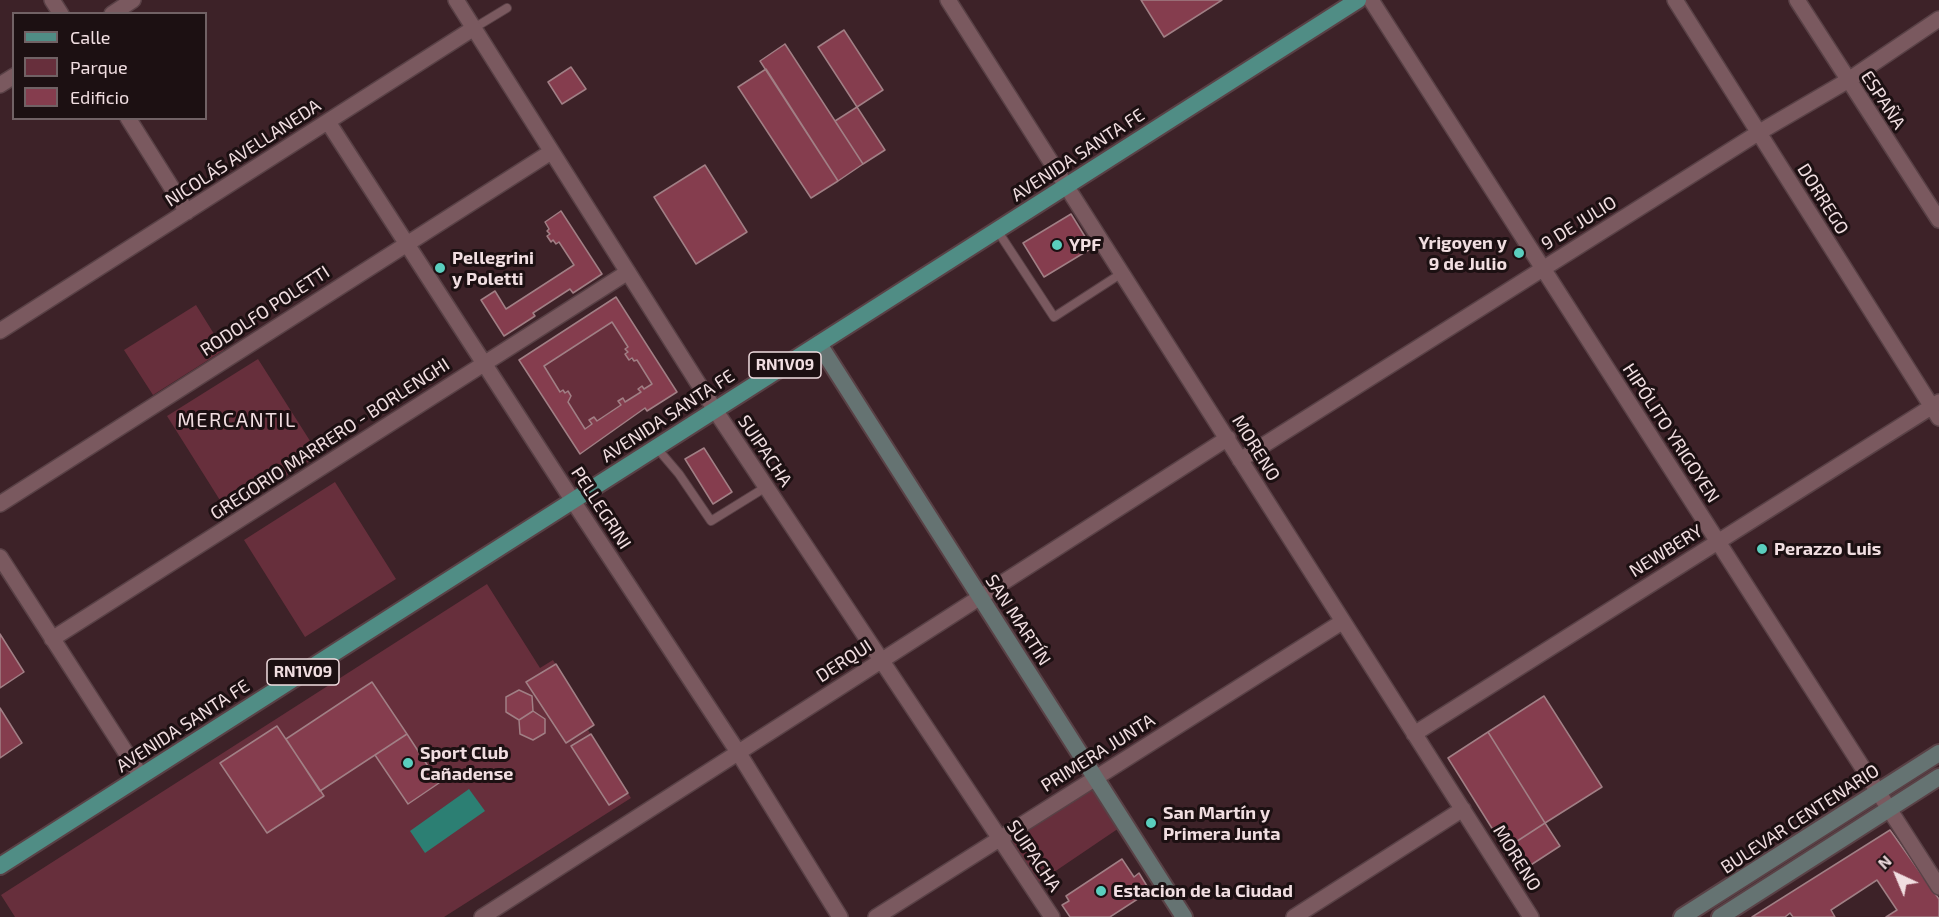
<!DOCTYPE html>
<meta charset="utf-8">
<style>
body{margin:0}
#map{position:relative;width:1939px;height:917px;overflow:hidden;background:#3d2228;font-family:"Exo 2",sans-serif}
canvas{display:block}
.legend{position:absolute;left:12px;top:12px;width:195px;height:108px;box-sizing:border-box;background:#1c1012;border:2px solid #716265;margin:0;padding:8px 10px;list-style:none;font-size:18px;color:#f1dee1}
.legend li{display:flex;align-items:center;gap:12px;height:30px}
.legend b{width:30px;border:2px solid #716265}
.north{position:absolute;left:1867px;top:845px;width:60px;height:60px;-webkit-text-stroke:4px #1c1012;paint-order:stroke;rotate:316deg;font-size:16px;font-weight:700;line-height:24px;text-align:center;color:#f1dee1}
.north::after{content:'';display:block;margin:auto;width:21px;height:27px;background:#f1dee1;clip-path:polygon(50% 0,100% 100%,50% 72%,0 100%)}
</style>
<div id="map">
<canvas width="1939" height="917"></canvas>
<ul class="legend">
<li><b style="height:8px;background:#508d85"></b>Calle</li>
<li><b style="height:16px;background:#672f3c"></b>Parque</li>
<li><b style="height:16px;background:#853d4e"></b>Edificio</li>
</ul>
<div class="north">N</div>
</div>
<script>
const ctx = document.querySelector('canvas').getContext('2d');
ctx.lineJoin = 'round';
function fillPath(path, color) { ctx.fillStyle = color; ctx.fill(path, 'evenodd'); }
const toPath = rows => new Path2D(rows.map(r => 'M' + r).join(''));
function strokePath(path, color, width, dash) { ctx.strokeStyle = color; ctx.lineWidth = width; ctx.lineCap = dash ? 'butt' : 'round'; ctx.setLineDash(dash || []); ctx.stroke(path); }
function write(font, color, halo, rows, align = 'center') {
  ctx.font = font + ' "Exo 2",sans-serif'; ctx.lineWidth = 6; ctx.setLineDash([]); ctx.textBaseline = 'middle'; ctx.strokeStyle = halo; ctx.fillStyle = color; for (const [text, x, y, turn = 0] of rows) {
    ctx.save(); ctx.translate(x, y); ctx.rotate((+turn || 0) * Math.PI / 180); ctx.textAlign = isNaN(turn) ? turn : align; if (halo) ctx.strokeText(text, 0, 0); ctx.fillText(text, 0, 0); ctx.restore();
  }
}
fillPath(toPath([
 [196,305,224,350,153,395,124,350],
 [612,322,628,347,625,349,628,352,626,354,629,360,637,360,652,384,644,389,642,386,639,388,641,392,625,402,623,399,619,402,621,405,597,421,594,417,589,420,592,424,585,429,568,402,571,396,568,391,565,393,563,390,560,392,544,366],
 [258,359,319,455,228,513,167,416],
 [335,482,396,579,305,637,244,540],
 [487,584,540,668,553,660,594,725,588,730,631,798,444,917,15,917,1,895],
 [1096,778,1125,824,1032,887,999,839]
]), '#672f3c');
fillPath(toPath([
 [469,789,485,811,425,853,410,831]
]), '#2c7f73');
const building = toPath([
 [1141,0,1222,0,1164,37,1141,0],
 [844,30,883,90,857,107,818,47,844,30],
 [785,44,863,164,838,181,760,61,785,44],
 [571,67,586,89,562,104,548,82,571,67],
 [766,69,838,181,811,198,738,87,766,69],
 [857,107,885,150,863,164,835,121,857,107],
 [705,165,747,232,696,264,654,197,705,165],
 [561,211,602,274,573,293,570,289,533,313,535,316,504,336,481,300,495,291,506,309,574,265,559,242,556,244,553,240,551,242,547,236,550,234,547,231,549,229,545,222,561,211],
 [1071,214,1092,248,1044,277,1023,243,1071,214],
 [616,297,677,392,647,411,645,408,580,454,519,360,616,297],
 [612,322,628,347,625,349,628,352,625,354,629,360,632,358,634,361,637,360,652,384,644,389,642,386,638,389,641,392,625,402,623,398,618,401,621,405,597,421,594,417,589,420,592,424,585,429,568,402,571,396,568,391,565,393,563,390,560,392,544,366,612,322],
 [704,448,732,492,713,504,685,459,704,448],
 [0,634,24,672,0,688,0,634],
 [556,664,594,725,566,743,526,682,556,664],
 [372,682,407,734,320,791,286,739,372,682],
 [519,690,532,696,533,711,519,720,506,712,506,697,519,690],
 [1544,696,1602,787,1545,823,1488,732,1544,696],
 [0,708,22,743,0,758,0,708],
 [533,711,545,719,545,733,533,740,520,734,519,720,533,711],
 [277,726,324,796,267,833,220,763,277,726],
 [1488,732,1545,823,1505,849,1448,758,1488,732],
 [407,734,439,783,408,804,375,755,407,734],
 [591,734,628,793,609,805,571,746,591,734],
 [1545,823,1560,846,1520,872,1505,849,1545,823],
 [1890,830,1939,899,1939,917,1886,917,1897,910,1877,880,1831,910,1835,917,1793,917,1790,913,1785,917,1752,917,1890,830],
 [1122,859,1134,877,1139,873,1150,891,1110,917,1070,917,1062,905,1069,901,1066,896,1122,859]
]);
fillPath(building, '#853d4e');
strokePath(building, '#a17f85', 1.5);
const service = toPath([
 [474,28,507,8],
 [997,230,1054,317,1122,273],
 [656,447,679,474,711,521,766,487]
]);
const minor = toPath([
 [52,0,61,14],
 [456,0,715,410,1052,917],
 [948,0,1531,917],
 [1371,0,1939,887],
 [1675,0,1939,418],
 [1797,0,1939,220],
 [112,14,133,0],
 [0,85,14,76],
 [128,118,187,212],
 [328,122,573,501,738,752,840,917],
 [0,331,474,28],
 [1240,460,1758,133,1847,81,1939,19],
 [0,504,551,152],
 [0,557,141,776],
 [52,639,628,272],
 [1414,734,1939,402],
 [482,917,1228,438],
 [876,917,1342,622],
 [1294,917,1463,809]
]);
const secondary = toPath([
 [819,344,1184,917],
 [1682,917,1939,753],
 [1720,917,1939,777]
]);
const primary = toPath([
 [0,866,1358,0]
]);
strokePath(service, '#594146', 10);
strokePath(minor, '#594146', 18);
strokePath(secondary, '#594146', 20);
strokePath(primary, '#594146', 20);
strokePath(service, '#7a595f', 8);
strokePath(minor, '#7a595f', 15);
strokePath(secondary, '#657372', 16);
strokePath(primary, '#508d85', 16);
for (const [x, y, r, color] of [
 [1057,245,6,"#5acebe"],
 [1519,253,6,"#5acebe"],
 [440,268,6,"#5acebe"],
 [1762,549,6,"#5acebe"],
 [408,763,6,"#5acebe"],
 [1151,823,6,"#5acebe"],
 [1101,891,6,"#5acebe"]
]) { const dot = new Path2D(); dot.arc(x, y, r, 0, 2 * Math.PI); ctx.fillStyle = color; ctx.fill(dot); strokePath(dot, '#1c1012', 2); }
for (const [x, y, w] of [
 [785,365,72],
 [303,672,72]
]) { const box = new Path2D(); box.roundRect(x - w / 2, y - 13, w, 26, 4.5); ctx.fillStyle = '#1c1012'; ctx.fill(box); strokePath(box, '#f1dee1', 1.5); }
write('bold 16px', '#f1dee1', null, [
 ["RN1V09",785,365],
 ["RN1V09",303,672]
]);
write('18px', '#f1dee1', '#1c1012', [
 ["ESPAÑA",1883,100,57],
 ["NICOLÁS AVELLANEDA",243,153,-33],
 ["AVENIDA SANTA FE",1078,155,-33],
 ["DORREGO",1823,199,58],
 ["9 DE JULIO",1579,223,-32],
 ["RODOLFO POLETTI",265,311,-33],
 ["AVENIDA SANTA FE",668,416,-33],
 ["HIPÓLITO YRIGOYEN",1671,433,57],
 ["GREGORIO MARRERO - BORLENGHI",330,439,-33],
 ["MORENO",1256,448,58],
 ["SUIPACHA",765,451,56],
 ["PELLEGRINI",601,508,57],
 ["NEWBERY",1666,551,-32],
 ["SAN MARTÍN",1018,620,57],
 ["DERQUI",844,661,-33],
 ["AVENIDA SANTA FE",183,726,-33],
 ["PRIMERA JUNTA",1098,753,-32],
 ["BULEVAR CENTENARIO",1800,819,-33],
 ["SUIPACHA",1034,856,56],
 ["MORENO",1517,858,58]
]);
write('bold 18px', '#f1dee1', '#1c1012', [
 ["Yrigoyen y",1507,243,"right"],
 ["9 de Julio",1507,264,"right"],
 ["YPF",1069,245],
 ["Pellegrini",452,258],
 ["y Poletti",452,279],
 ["Perazzo Luis",1774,549],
 ["Sport Club",420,753],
 ["Cañadense",420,774],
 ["San Martín y",1163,813],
 ["Primera Junta",1163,834],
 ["Estacion de la Ciudad",1113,891]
], 'left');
ctx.letterSpacing = '1.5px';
write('20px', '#f1dee1', '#1c1012', [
 ["MERCANTIL",237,420]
]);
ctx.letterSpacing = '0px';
</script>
